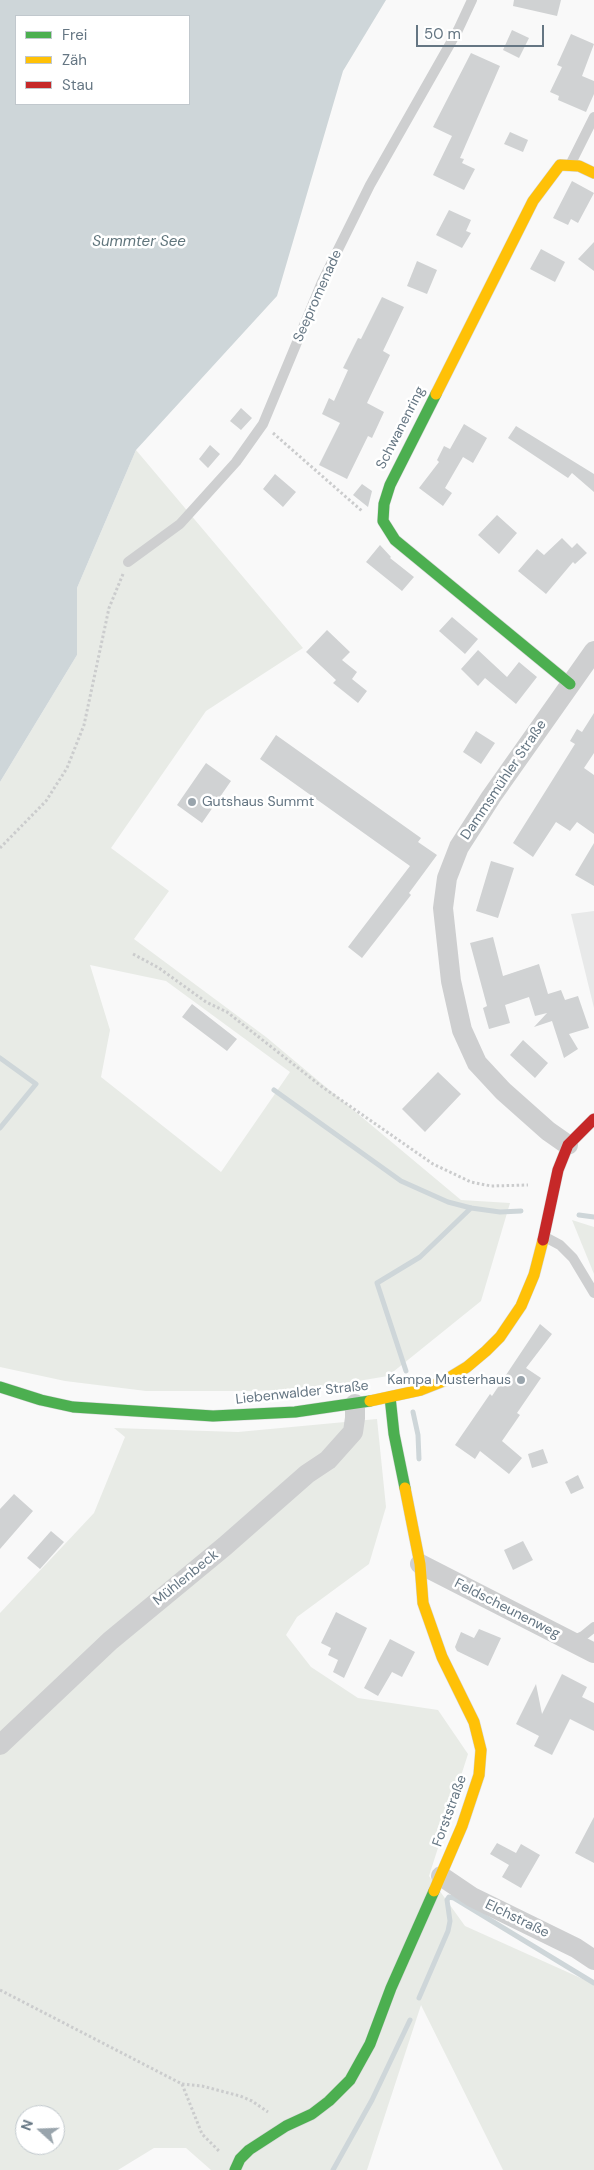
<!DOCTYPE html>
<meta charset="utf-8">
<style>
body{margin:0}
#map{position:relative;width:594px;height:2170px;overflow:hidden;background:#f9f9f9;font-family:"DM Sans",sans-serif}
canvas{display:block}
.legend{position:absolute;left:15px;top:15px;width:175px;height:90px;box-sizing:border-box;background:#fff;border:1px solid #c1c8cd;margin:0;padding:6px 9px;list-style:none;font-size:15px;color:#657683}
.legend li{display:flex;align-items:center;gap:10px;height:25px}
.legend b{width:25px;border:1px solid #c1c8cd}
.north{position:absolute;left:15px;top:2105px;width:50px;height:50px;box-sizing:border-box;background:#fff;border:1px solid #c1c8cd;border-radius:50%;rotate:290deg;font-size:14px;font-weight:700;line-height:20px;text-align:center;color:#657683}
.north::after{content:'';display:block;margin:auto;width:18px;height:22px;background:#99a4ac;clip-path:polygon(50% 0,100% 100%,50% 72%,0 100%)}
.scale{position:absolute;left:416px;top:25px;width:128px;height:22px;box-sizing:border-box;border:2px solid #657683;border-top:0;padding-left:6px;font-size:15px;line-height:18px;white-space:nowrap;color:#657683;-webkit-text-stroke:4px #fff;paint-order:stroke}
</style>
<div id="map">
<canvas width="594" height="2170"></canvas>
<ul class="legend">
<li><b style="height:6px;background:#4caf50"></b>Frei</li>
<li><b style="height:6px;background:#ffc107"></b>Zäh</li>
<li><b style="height:6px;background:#c62828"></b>Stau</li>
</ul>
<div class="north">N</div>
<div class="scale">50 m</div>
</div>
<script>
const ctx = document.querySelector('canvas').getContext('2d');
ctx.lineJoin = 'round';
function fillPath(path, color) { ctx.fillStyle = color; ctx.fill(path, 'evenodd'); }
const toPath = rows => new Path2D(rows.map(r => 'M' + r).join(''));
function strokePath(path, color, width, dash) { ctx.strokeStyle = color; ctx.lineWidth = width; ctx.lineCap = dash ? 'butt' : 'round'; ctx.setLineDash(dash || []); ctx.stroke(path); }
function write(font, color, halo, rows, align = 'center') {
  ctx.font = font + ' "DM Sans",sans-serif'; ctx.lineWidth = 5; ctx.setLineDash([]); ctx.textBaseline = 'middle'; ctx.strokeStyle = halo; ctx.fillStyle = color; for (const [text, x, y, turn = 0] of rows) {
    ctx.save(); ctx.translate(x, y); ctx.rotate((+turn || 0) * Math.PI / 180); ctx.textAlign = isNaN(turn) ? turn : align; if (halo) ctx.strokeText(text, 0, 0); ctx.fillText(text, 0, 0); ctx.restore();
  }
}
fillPath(toPath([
 [594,911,594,1008,571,914]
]), '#e8e9e9');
fillPath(toPath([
 [136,450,303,648,206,711,111,848,169,891,134,939,266,1037,461,1200,510,1203,481,1301,388,1376,316,1388,255,1391,146,1391,65,1381,0,1367,0,782,77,655,77,588],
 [90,965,166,981,290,1072,221,1172,101,1077,110,1030],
 [572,1220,594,1227,594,1274],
 [377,1419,386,1507,369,1564,297,1617,286,1635,311,1667,358,1698,438,1710,468,1754,429,1876,465,1926,594,1984,594,2170,503,2170,421,2005,367,2170,211,2170,186,2148,154,2148,118,2170,0,2170,0,1613,94,1513,125,1437,114,1428,238,1432],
 [25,2115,55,2115,55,2145,25,2145]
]), '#e8ebe6');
fillPath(toPath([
 [0,0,386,0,343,71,277,296,136,450,77,588,77,655,0,782],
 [16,16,189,16,189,104,16,104]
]), '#ced6d9');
strokePath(toPath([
 [0,1058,36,1084,0,1128],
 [274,1090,401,1181,448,1202,471,1208,500,1212,521,1211],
 [579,1215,594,1217],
 [406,1371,377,1283,420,1257,471,1208],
 [413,1412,418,1435,419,1459],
 [419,1998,448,1931,450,1921,447,1900,449,1897,454,1898,594,1983],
 [333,2170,372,2100,410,2020]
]), '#ced6d9', 5);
fillPath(toPath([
 [514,0,561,0,557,16,513,6],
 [512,30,529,38,519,58,503,50],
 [571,34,594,44,582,76,594,81,594,94,586,112,558,100,559,96,550,92,562,67,557,65],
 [471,53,500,66,460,158,464,159,462,163,475,169,464,190,433,175,452,136,433,127],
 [510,132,528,140,523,152,504,144],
 [572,181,594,193,578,223,571,219,568,225,553,218],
 [449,210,471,220,466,231,471,233,462,248,436,235],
 [594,242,594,271,578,259],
 [541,249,565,262,555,282,530,269],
 [417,261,437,270,427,294,407,286],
 [382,297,404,307,383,351,390,355,367,403,384,412,372,438,368,436,347,479,319,465,340,423,322,414,329,398,334,401,348,370,343,368,358,338,361,339],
 [241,408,252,418,241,430,230,421],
 [464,424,487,438,473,463,463,457,445,488,452,493,443,506,419,488,439,462,437,460,444,446,450,449],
 [516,426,594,474,594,492,572,473,568,478,508,438],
 [210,445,220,454,208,468,199,459],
 [275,474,296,492,283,507,263,489],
 [362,484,372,491,368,507,353,495],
 [497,515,517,533,499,554,478,535],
 [562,538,572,548,577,543,587,553,575,564,573,562,546,594,518,571,537,549,544,555],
 [380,545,391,557,390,558,414,577,402,591,366,562],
 [452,617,478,639,465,654,439,631],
 [327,630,350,652,342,660,357,672,352,679,367,691,358,703,333,683,336,680,306,652],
 [478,650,507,677,519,662,537,677,516,704,485,678,478,686,461,669],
 [594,713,594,753,584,768,594,775,594,834,577,822,570,831,556,822,533,857,513,843,575,744,570,741,577,729,582,732],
 [476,731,495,743,481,764,463,752],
 [276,735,421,838,418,842,437,855,409,893,411,895,362,958,348,947,410,866,260,759],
 [206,763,231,781,202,823,177,805],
 [594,843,594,886,575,875],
 [491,861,514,868,498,918,476,911],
 [493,937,503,976,539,964,548,994,561,990,565,1000,578,996,589,1028,569,1034,578,1049,564,1058,552,1021,534,1027,547,1013,535,1016,529,997,505,1005,510,1023,489,1029,483,1008,487,1006,470,943],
 [192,1004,237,1039,227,1051,182,1017],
 [523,1040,548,1063,535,1078,510,1055],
 [438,1072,461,1094,425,1132,402,1109],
 [540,1324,552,1334,526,1368,541,1378,517,1413,520,1415,502,1441,522,1458,509,1474,480,1451,475,1459,455,1445,490,1394,492,1396],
 [543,1449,548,1463,532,1468,528,1454],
 [578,1475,584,1488,571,1494,565,1482],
 [14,1494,33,1511,0,1549,0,1509],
 [51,1531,64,1542,40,1569,27,1558],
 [523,1541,533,1560,513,1570,504,1550],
 [336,1612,367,1628,344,1678,333,1672,338,1660,328,1655,331,1648,321,1643],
 [479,1629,501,1638,488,1666,457,1651,455,1647,461,1632,474,1638],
 [390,1639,415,1652,402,1677,392,1672,378,1696,364,1688],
 [562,1674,587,1687,582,1697,594,1703,594,1731,570,1719,552,1755,534,1746,539,1736,516,1724,536,1684,542,1714],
 [594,1817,594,1863,575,1853],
 [497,1843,516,1853,521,1844,540,1855,521,1888,502,1877,509,1865,490,1854]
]), '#d0d2d3');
const fast = toPath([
 [436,394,390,485,384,504,383,521,395,540,570,684],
 [0,1387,41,1400,73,1407,213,1416,295,1412,370,1401],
 [390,1397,394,1434,405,1488],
 [235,2170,240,2159,249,2150,286,2126,312,2114,329,2101,350,2080,370,2044,391,1988,434,1891]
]);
const slow = toPath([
 [436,394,533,201,560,165,579,166,594,173],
 [370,1401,421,1390,444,1381,467,1367,486,1351,500,1337,521,1306,534,1275,543,1240],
 [405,1488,420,1564,423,1603,442,1657,474,1722,481,1750,479,1775,462,1826,434,1891]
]);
const jam = toPath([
 [543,1240,558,1170,568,1145,594,1119]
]);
strokePath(fast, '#d5d6d7', 12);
strokePath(slow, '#d5d6d7', 12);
strokePath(jam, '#d5d6d7', 12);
strokePath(toPath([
 [273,433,362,511],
 [0,848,46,801,67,768,84,725,109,608,123,574],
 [133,954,159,968,206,1002,227,1012,321,1086,433,1164,471,1182,491,1186,528,1185],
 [0,1990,182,2084,202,2134,219,2151],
 [182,2084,202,2086,240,2096,252,2101,268,2112]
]), '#cbcccd', 3, [2.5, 2.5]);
strokePath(toPath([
 [571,163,594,117],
 [128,562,180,524,236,462,263,424,322,282,370,185,458,30,472,0],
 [545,1237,560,1245,573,1258,594,1293],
 [572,1641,583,1636,594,1627]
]), '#cecfd0', 10);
strokePath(toPath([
 [568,1145,548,1131,503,1091,477,1063,462,1030,451,981,443,908,447,878,459,847,491,797,594,651],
 [420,1564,594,1653],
 [0,1745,110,1641,225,1546,307,1474,328,1460,353,1432,355,1418,355,1404],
 [441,1876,472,1897,576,1948,594,1960]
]), '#cecfd0', 20);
strokePath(fast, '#4caf50', 11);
strokePath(slow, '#ffc107', 11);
strokePath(jam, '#c62828', 11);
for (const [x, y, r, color] of [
 [192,802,5,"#99a4ac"],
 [521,1380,5,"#99a4ac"]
]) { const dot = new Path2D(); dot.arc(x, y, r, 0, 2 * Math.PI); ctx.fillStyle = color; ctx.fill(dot); strokePath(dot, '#fff', 2); }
write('14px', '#657683', '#fff', [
 ["Seepromenade",318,296,-66],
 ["Schwanenring",401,428,-63],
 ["Dammsmühler Straße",504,780,-56],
 ["Liebenwalder Straße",302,1393,-6],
 ["Mühlenbeck",186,1578,-39],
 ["Feldscheunenweg",507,1609,27],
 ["Forststraße",450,1811,-70],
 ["Elchstraße",517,1919,26]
]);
write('14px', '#657683', '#fff', [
 ["Gutshaus Summt",202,802],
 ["Kampa Musterhaus",511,1380,"right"]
], 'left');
write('italic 15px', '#60757c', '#fff', [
 ["Summter See",139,242]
]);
</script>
